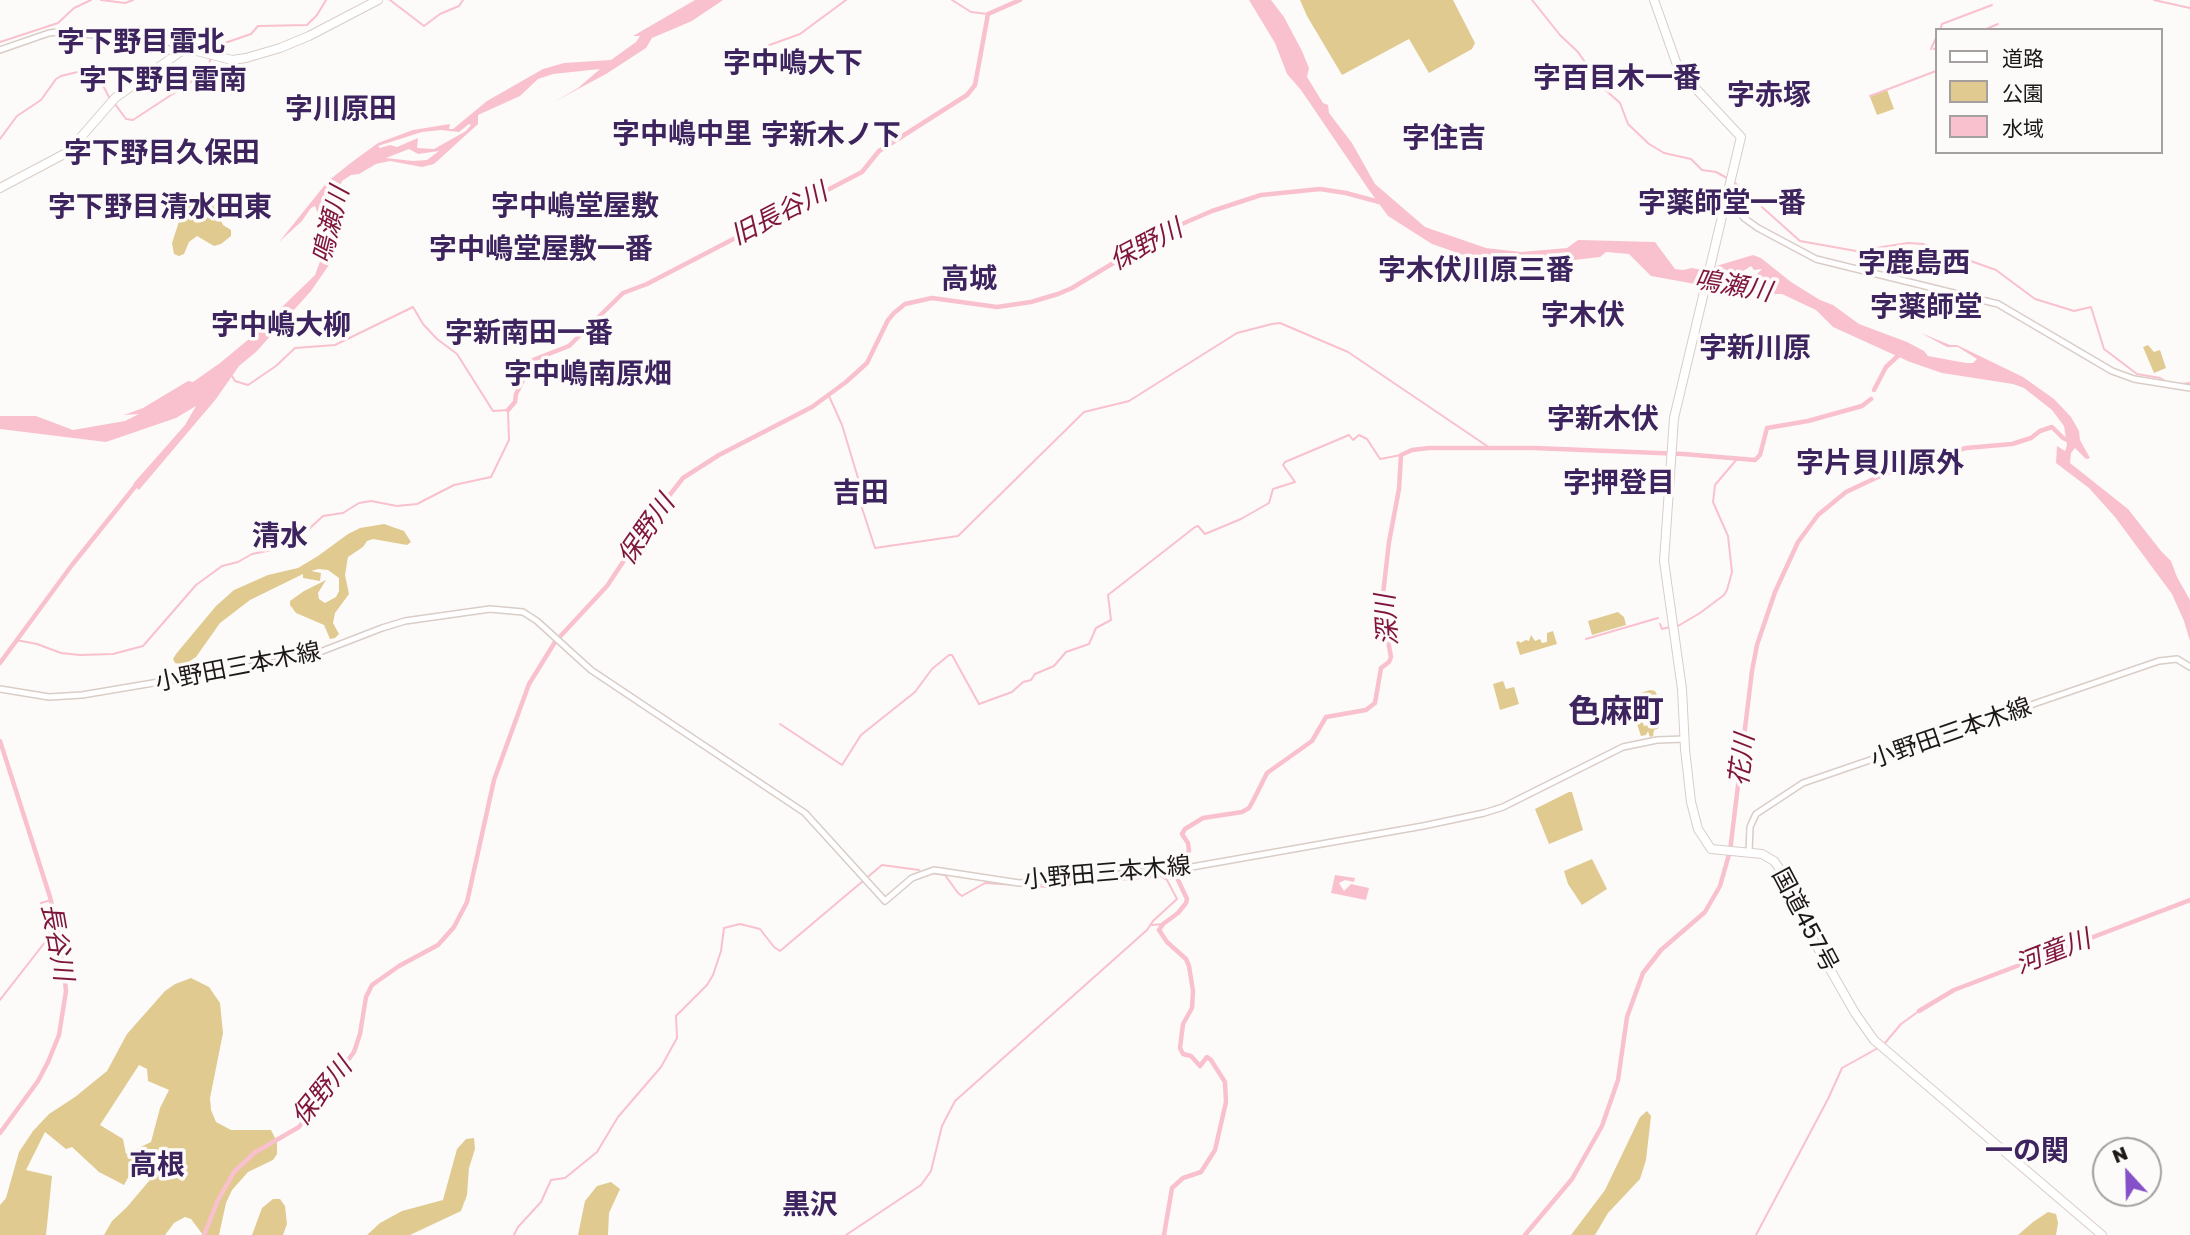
<!DOCTYPE html>
<meta charset="utf-8">
<style>
body{margin:0}
#map{position:relative;width:2190px;height:1235px;overflow:hidden;background:#fdfbfa;font-family:"Golos Text","Noto Sans JP",sans-serif}
canvas{display:block}
.legend{position:absolute;left:1935px;top:28px;width:228px;height:126px;box-sizing:border-box;background:#fdfbfa;border:2px solid #a3a09f;margin:0;padding:9px 12px;list-style:none;font-size:21px;color:#1c1816}
.legend li{display:flex;align-items:center;gap:14px;height:35px}
.legend b{width:35px;border:2px solid #a3a09f}
.north{position:absolute;left:2092px;top:1137px;width:70px;height:70px;box-sizing:border-box;background:#fdfbfa;border:2px solid #a3a09f;border-radius:50%;rotate:338deg;font-size:19px;font-weight:700;line-height:28px;text-align:center;color:#1c1816}
.north::after{content:'';display:block;margin:auto;width:24px;height:32px;background:#8550c8;clip-path:polygon(50% 0,100% 100%,50% 72%,0 100%)}
</style>
<div id="map">
<canvas width="2190" height="1235"></canvas>
<ul class="legend">
<li><b style="height:9px;background:#fff"></b>道路</li>
<li><b style="height:19px;background:#e0ca90"></b>公園</li>
<li><b style="height:19px;background:#f9c1cd"></b>水域</li>
</ul>
<div class="north">N</div>
</div>
<script>
const ctx = document.querySelector('canvas').getContext('2d');
ctx.lineJoin = 'round';
function fillPath(path, color) { ctx.fillStyle = color; ctx.fill(path, 'evenodd'); }
const toPath = rows => new Path2D(rows.map(r => 'M' + r).join(''));
function strokePath(path, color, width, dash) { ctx.strokeStyle = color; ctx.lineWidth = width; ctx.lineCap = dash ? 'butt' : 'round'; ctx.setLineDash(dash || []); ctx.stroke(path); }
function write(font, color, halo, rows, align = 'center') {
  ctx.font = font + ' "Golos Text","Noto Sans JP",sans-serif'; ctx.lineWidth = 7; ctx.setLineDash([]); ctx.textBaseline = 'middle'; ctx.strokeStyle = halo; ctx.fillStyle = color; for (const [text, x, y, turn = 0] of rows) {
    ctx.save(); ctx.translate(x, y); ctx.rotate((+turn || 0) * Math.PI / 180); ctx.textAlign = isNaN(turn) ? turn : align; if (halo) ctx.strokeText(text, 0, 0); ctx.fillText(text, 0, 0); ctx.restore();
  }
}
fillPath(toPath([
 [1300,0,1453,0,1475,43,1472,49,1429,73,1409,39,1342,75,1307,16],
 [1887,90,1894,109,1877,115,1870,97],
 [195,201,206,201,213,205,223,225,231,230,231,236,221,244,214,246,197,236,189,242,184,254,179,256,174,254,172,243,183,209,185,205],
 [2148,345,2154,352,2160,350,2166,368,2154,373,2143,347],
 [384,524,404,531,411,542,407,545,373,539,367,541,363,547,348,557,345,575,349,594,335,613,333,623,339,634,335,638,330,639,324,625,296,613,290,605,290,601,304,591,326,580,318,593,319,599,325,603,336,597,339,591,339,578,328,570,318,569,311,571,321,573,320,581,303,578,303,574,250,600,220,623,196,657,184,665,175,663,173,659,176,654,216,606,234,590,268,575,298,568,318,556,348,534,360,528],
 [1618,612,1624,617,1626,625,1592,635,1588,621],
 [1553,631,1557,644,1520,655,1516,642,1519,641,1520,643,1526,640,1529,641,1531,635,1535,641,1540,639,1542,643,1547,642,1547,633],
 [1503,681,1506,689,1514,687,1519,704,1500,710,1493,684],
 [1650,690,1655,691,1657,695,1655,698,1636,698,1634,702,1635,708,1638,710,1635,711,1639,711,1644,726,1658,723,1659,728,1654,730,1653,736,1650,737,1648,731,1646,735,1641,736,1628,697],
 [1569,792,1572,792,1583,830,1549,844,1535,809],
 [1592,859,1607,889,1582,905,1568,884,1564,871],
 [191,978,209,987,220,1003,223,1033,210,1098,211,1110,216,1122,231,1130,271,1130,277,1142,277,1154,273,1160,248,1172,232,1190,226,1203,219,1235,203,1235,191,1219,185,1217,174,1223,165,1235,104,1235,112,1221,127,1207,149,1181,150,1171,146,1163,137,1161,124,1185,99,1172,72,1147,66,1149,45,1132,26,1170,52,1176,46,1235,0,1235,0,1205,6,1198,19,1152,33,1131,49,1114,75,1097,107,1071,127,1034,165,991,175,984],
 [139,1065,147,1069,148,1081,169,1090,160,1108,151,1142,126,1154,123,1139,100,1125],
 [1647,1111,1651,1116,1646,1160,1640,1179,1608,1213,1595,1235,1571,1235,1605,1190,1640,1117],
 [474,1138,475,1149,469,1168,467,1195,461,1211,410,1235,367,1235,380,1223,402,1211,443,1200,457,1149,466,1139],
 [611,1182,620,1189,609,1213,608,1235,578,1235,585,1201,597,1186],
 [273,1199,280,1199,285,1206,287,1224,283,1235,252,1235,262,1208],
 [2048,1212,2056,1214,2058,1223,2056,1235,2018,1235,2033,1222]
]), '#e0ca90');
fillPath(toPath([
 [695,0,723,0,692,21,652,38,646,48,606,74,552,103,578,88,600,69,553,74,538,79,520,96,478,115,478,124,434,164,422,167,390,161,376,164,359,174,351,175,342,181,336,195,340,210,340,229,331,262,311,291,256,352,239,366,216,399,139,490,133,484,185,425,196,406,176,418,106,442,0,429,0,416,36,416,73,430,125,421,139,414,124,415,143,408,188,381,193,382,220,363,249,339,315,275,328,240,330,209,328,194,318,214,315,206,311,208,302,221,279,242,328,181,352,162,378,143,413,130,450,124,449,129,453,129,487,101,543,69,564,63,611,60,636,42,640,36,633,36],
 [469,124,471,125,466,131,434,149,417,148,418,138,397,147,390,145,380,148,378,146,422,132,441,130,459,132],
 [409,149,418,154,439,151,427,160,413,161,386,158],
 [1249,0,1271,0,1284,17,1302,51,1309,68,1307,77,1323,103,1328,105,1329,113,1352,143,1375,184,1425,227,1486,248,1521,252,1567,248,1578,240,1655,242,1675,269,1683,270,1692,268,1703,270,1753,255,1761,258,1791,282,1820,300,1833,305,1859,324,1907,342,1924,351,1928,356,1966,363,1973,363,1977,359,1958,347,1947,347,1921,333,1950,345,1957,345,2023,377,2054,399,2071,417,2079,431,2080,440,2090,458,2086,459,2075,448,2071,453,2070,463,2128,509,2161,551,2171,561,2177,577,2190,600,2190,641,2184,621,2172,594,2115,517,2089,488,2056,463,2057,446,2065,451,2067,445,2064,426,2052,410,2024,388,2013,384,1942,373,1910,362,1833,327,1816,310,1782,294,1752,294,1743,296,1712,287,1651,276,1629,254,1606,252,1600,257,1531,265,1481,261,1432,244,1388,216,1369,190,1301,90,1287,74,1275,43],
 [1751,266,1754,270,1762,269,1745,286,1735,284,1724,277,1737,275],
 [1335,875,1355,878,1354,882,1345,880,1339,883,1344,891,1351,884,1369,888,1366,900,1331,893]
]), '#f9c1cd');
strokePath(toPath([
 [101,0,125,3,133,0],
 [390,0,424,26,440,14,459,6,463,0],
 [952,0,971,12,988,14],
 [1532,0,1560,35,1578,52,1602,87,1620,103,1628,124,1649,144,1664,153,1691,159,1702,170,1716,172,1727,178],
 [2154,0,2190,8],
 [1940,30,1942,24,1992,5],
 [1984,30,1998,24],
 [0,42,58,23,74,8,91,0],
 [1931,49,1936,38],
 [1934,49,1936,48],
 [213,53,219,45,251,34,258,26,307,25,317,15,326,0],
 [751,56,764,47,800,34,846,0],
 [1870,96,1936,71],
 [115,104,126,119,133,120,200,76,207,68,211,58],
 [0,139,17,116,41,100,56,79,61,76,94,68,109,97],
 [1735,183,1800,241,1856,251,1908,243,1923,244,1996,270,2035,299,2074,311,2091,307,2104,349,2137,374,2160,378,2169,383],
 [2181,384,2190,383],
 [829,396,842,425,865,501,861,505,875,548,958,536,1084,412,1129,401,1237,333,1272,324,1280,323,1348,352,1490,448],
 [1660,624,1662,629,1670,627],
 [1678,626,1700,613,1724,595,1727,590,1732,572,1728,536,1713,502,1715,485,1737,459],
 [1586,639,1658,618],
 [16,640,37,644,61,653,80,655,113,654,143,646,196,585,222,566,238,562,252,554,272,550,285,540,309,529,323,516,343,513,359,503,371,501,397,506,417,504,454,485,491,477,509,440,508,410,493,411,457,354,437,339,423,324,413,307,335,345,295,348,276,366,248,385,235,381,232,376],
 [780,724,842,765,861,735,915,692,932,669,949,655,952,655,979,704,1012,692,1023,682,1031,680,1035,674,1054,666,1066,652,1089,644,1096,628,1111,620,1108,595,1195,527,1198,526,1205,534,1241,519,1269,503,1273,489,1295,482,1283,465,1285,462,1349,435,1353,440,1359,435,1367,439,1380,459,1401,455],
 [1152,925,1163,924],
 [0,1000,49,937,41,903,51,900],
 [1885,1043,1901,1024,1919,1011],
 [514,1235,518,1227,541,1202,551,1180,565,1178,597,1152,618,1117,661,1067,677,1038,676,1016,707,985,713,975,721,951,724,928,740,924,760,929,774,947,780,951,882,865,919,870],
 [846,1235,921,1185,931,1171,942,1126,955,1101,1147,930,1153,921,1177,899,1167,880,1161,876,1048,887,985,883,962,896,958,893,945,875,931,873],
 [1756,1235,1828,1099,1842,1068,1878,1048]
]), '#f9c1cd', 2);
strokePath(toPath([
 [1874,390,1886,367,1900,354],
 [508,410,515,402,516,394,533,360,569,346,623,293,647,284,862,172,879,151,967,95,975,85,988,14,1020,0],
 [0,663,72,565,137,484],
 [0,741,50,897,61,943,66,991,59,1035,48,1062,38,1081,0,1133],
 [1919,1011,1954,990,2190,900],
 [204,1235,218,1200,234,1172,254,1153,299,1127,354,1052,360,1034,366,997,372,985,399,966,438,945,454,927,467,902,494,780,529,684,555,642,607,586,657,511,683,478,719,455,812,407,846,382,867,363,888,320,894,313,905,304,932,298,997,307,1031,302,1058,294,1072,288,1168,230,1212,211,1261,195,1320,189,1346,193,1383,203],
 [1164,1235,1172,1188,1183,1178,1201,1172,1215,1150,1226,1102,1225,1082,1211,1060,1207,1057,1200,1066,1191,1056,1183,1054,1180,1048,1183,1024,1192,1008,1193,991,1189,966,1186,959,1167,942,1159,930,1163,924,1178,913,1186,903,1187,899,1172,867,1180,863,1189,851,1188,843,1182,834,1185,829,1203,818,1242,812,1249,808,1254,799,1267,773,1312,741,1326,717,1366,710,1375,703,1381,668,1389,662,1391,657,1384,619,1383,594,1389,542,1399,489,1401,455,1412,450,1429,448,1534,448,1683,454,1755,460,1760,455,1767,428,1808,421,1862,406,1871,399],
 [1525,1235,1572,1179,1602,1126,1618,1080,1627,1017,1643,973,1661,950,1705,912,1720,886,1730,851,1752,671,1757,645,1775,592,1798,542,1818,515,1846,492,1895,469,1966,448,2012,444,2031,438,2040,431,2052,427,2063,438,2070,441]
]), '#f9c1cd', 4.5);
const secondary = toPath([
 [0,50,49,33,58,32,165,41,189,49],
 [1724,201,1734,205,1744,218,1758,228,1816,259,1998,304,2112,371,2134,379,2190,388],
 [0,689,49,697,82,695,307,657,382,628,405,621,490,609,523,612,537,621,591,670,805,813,885,901,912,878,934,870,1019,883,1033,882,1186,868,1423,826,1484,813,1503,807,1623,747,1657,740,1684,739],
 [1749,852,1750,827,1756,814,1803,783,2159,661,2177,659,2190,667]
]);
const highway = toPath([
 [1654,0,1676,62,1686,78,1741,137,1674,418,1664,561,1682,689,1685,749,1691,802,1698,829,1711,849,1762,854,1774,861,1784,875,1811,936,1855,1013,1874,1040,2102,1235],
 [0,188,68,152,115,98,180,52,189,49,232,60,246,58,280,48,309,36,378,0]
]);
strokePath(secondary, '#d9cdc7', 8);
strokePath(highway, '#d9cdc7', 10);
strokePath(secondary, '#fff', 5);
strokePath(highway, '#fff', 8);
write('24px', '#1c1816', '#fdfbfa', [
 ["小野田三本木線",238,667,-11],
 ["小野田三本木線",1951,733,-19],
 ["小野田三本木線",1107,873,-5],
 ["国道457号",1805,920,62]
]);
write('italic 26px', '#7f153d', '#fdfbfa', [
 ["旧長谷川",779,214,-27],
 ["鳴瀬川",331,225,-76],
 ["保野川",1146,245,-28],
 ["鳴瀬川",1733,286,10],
 ["保野川",646,530,-55],
 ["深川",1387,620,-94],
 ["花川",1742,760,-83],
 ["長谷川",57,942,80],
 ["河童川",2053,952,-21],
 ["保野川",322,1092,-51]
]);
write('bold 28px', '#3d245e', '#fdfbfa', [
 ["字下野目雷北",141,42],
 ["字中嶋大下",793,63],
 ["字百目木一番",1617,78],
 ["字下野目雷南",163,80],
 ["字赤塚",1769,95],
 ["字川原田",341,109],
 ["字中嶋中里",682,134],
 ["字新木ノ下",831,135],
 ["字住吉",1444,138],
 ["字下野目久保田",162,153],
 ["字薬師堂一番",1722,203],
 ["字中嶋堂屋敷",575,206],
 ["字下野目清水田東",160,207],
 ["字中嶋堂屋敷一番",541,249],
 ["字鹿島西",1914,263],
 ["字木伏川原三番",1476,270],
 ["高城",969,279],
 ["字薬師堂",1926,307],
 ["字木伏",1583,315],
 ["字中嶋大柳",281,325],
 ["字新南田一番",529,333],
 ["字新川原",1755,348],
 ["字中嶋南原畑",588,374],
 ["字新木伏",1603,419],
 ["字片貝川原外",1880,463],
 ["字押登目",1619,483],
 ["吉田",861,493],
 ["清水",280,536],
 ["一の関",2027,1151],
 ["高根",157,1165],
 ["黒沢",810,1205]
]);
write('bold 32px', '#3d245e', '#fdfbfa', [
 ["色麻町",1616,712]
]);
</script>
